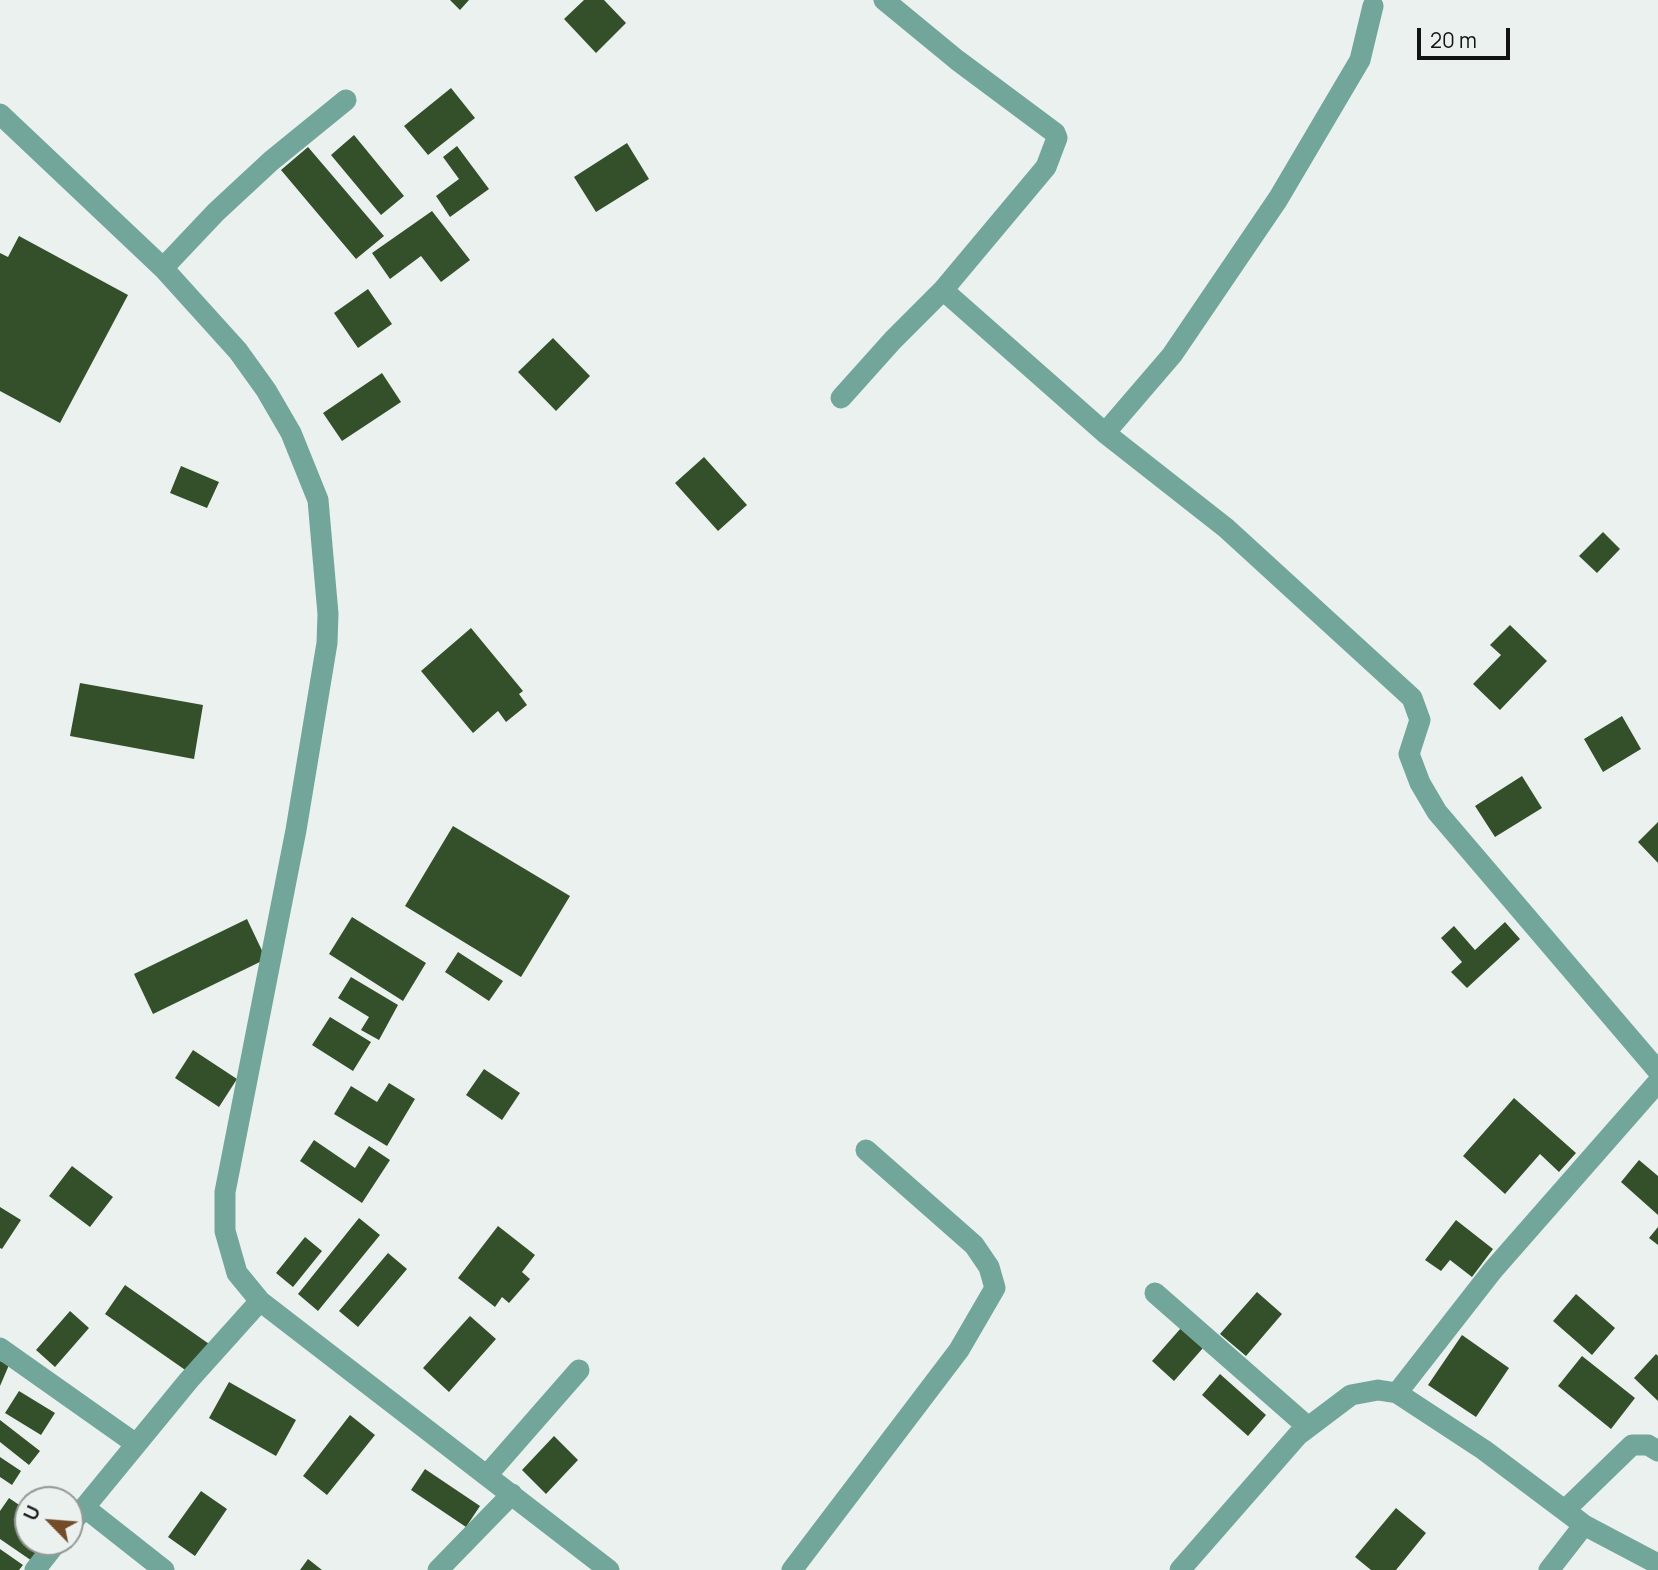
<!DOCTYPE html>
<style>
body{margin:0}
#map{position:relative;width:1658px;height:1570px;overflow:hidden;background:#ebf1ee;font-family:Manrope,sans-serif}
canvas{display:block}
.north{position:absolute;left:14px;top:1486px;width:70px;height:70px;box-sizing:border-box;background:#ebf1ee;border:2px solid #949996;border-radius:50%;rotate:295deg;font-size:19px;font-weight:700;line-height:28px;text-align:center;color:#121413}
.north::after{content:'';display:block;margin:auto;width:24px;height:32px;background:#734c2a;clip-path:polygon(50% 0,100% 100%,50% 72%,0 100%)}
.scale{position:absolute;left:1417px;top:28px;width:93px;height:32px;box-sizing:border-box;border:4px solid #121413;border-top:0;padding-left:9px;font-size:21px;line-height:24px;white-space:nowrap;color:#121413;-webkit-text-stroke:5px #ebf1ee;paint-order:stroke}
</style>
<div id="map">
<canvas width="1658" height="1570"></canvas>
<div class="north">U</div>
<div class="scale">20 m</div>
</div>
<script>
const ctx = document.querySelector('canvas').getContext('2d');
ctx.lineJoin = 'round';
function fillPath(path, color) { ctx.fillStyle = color; ctx.fill(path, 'evenodd'); }
const toPath = rows => new Path2D(rows.map(r => 'M' + r).join(''));
function strokePath(path, color, width, dash) { ctx.strokeStyle = color; ctx.lineWidth = width; ctx.lineCap = dash ? 'butt' : 'round'; ctx.setLineDash(dash || []); ctx.stroke(path); }
fillPath(toPath([
 [450,0,469,0,460,10],
 [584,0,604,0,626,23,596,53,564,19],
 [451,88,475,118,428,155,404,126],
 [354,135,404,196,381,215,331,155],
 [627,143,649,179,596,212,574,177],
 [457,146,489,189,450,217,436,196,459,179,443,157],
 [308,147,384,236,356,259,281,170],
 [432,211,470,260,441,282,421,256,390,279,372,253],
 [19,236,128,295,60,423,0,391,0,253,8,257],
 [368,289,392,324,358,348,334,313],
 [553,338,590,376,556,411,518,372],
 [382,373,401,402,342,441,323,413],
 [704,457,747,505,718,531,675,483],
 [181,466,219,482,207,508,170,493],
 [1603,532,1620,549,1597,573,1579,556],
 [1510,625,1547,661,1500,710,1473,684,1501,655,1490,645],
 [471,628,523,691,519,694,527,705,506,722,498,711,473,733,421,671],
 [80,683,203,705,194,759,70,736],
 [1622,716,1641,749,1603,772,1584,739],
 [1522,776,1542,808,1495,837,1475,806],
 [1658,822,1658,863,1638,842],
 [453,826,570,896,521,977,405,906],
 [352,917,426,963,403,1001,329,954],
 [247,919,266,959,153,1014,134,974],
 [1505,922,1520,939,1467,988,1451,972,1462,962,1441,938,1454,926,1475,950],
 [458,952,503,981,489,1001,445,972],
 [351,977,398,1005,379,1040,361,1030,369,1017,338,998],
 [330,1017,371,1042,353,1071,312,1045],
 [193,1050,237,1079,219,1107,175,1078],
 [484,1069,520,1093,502,1120,466,1095],
 [389,1083,415,1099,387,1146,334,1114,351,1086,377,1102],
 [1514,1098,1576,1153,1559,1172,1540,1154,1505,1194,1463,1156],
 [314,1140,355,1168,369,1146,390,1160,362,1203,300,1161],
 [1639,1160,1658,1176,1658,1215,1621,1182],
 [72,1166,113,1197,90,1227,49,1196],
 [0,1207,21,1220,2,1249,0,1248],
 [359,1218,380,1235,318,1311,298,1294],
 [1456,1220,1493,1249,1472,1277,1450,1260,1441,1271,1425,1260],
 [498,1226,535,1255,522,1272,530,1279,509,1303,502,1297,495,1307,458,1278],
 [1658,1227,1658,1245,1649,1238],
 [305,1237,322,1251,293,1287,276,1273],
 [388,1253,407,1269,358,1327,339,1311],
 [125,1285,212,1346,191,1374,105,1314],
 [1257,1292,1282,1314,1246,1356,1220,1334],
 [1576,1294,1615,1328,1592,1355,1553,1321],
 [70,1311,89,1328,55,1367,36,1350],
 [470,1316,496,1339,449,1392,423,1368],
 [1181,1328,1203,1348,1174,1381,1152,1361],
 [1462,1335,1509,1368,1476,1417,1428,1385],
 [1656,1354,1658,1356,1658,1401,1634,1378],
 [1582,1356,1635,1398,1611,1429,1558,1386],
 [0,1361,9,1365,0,1386],
 [1220,1374,1266,1415,1248,1436,1202,1395],
 [229,1382,296,1420,276,1456,209,1418],
 [19,1391,55,1413,41,1435,5,1413],
 [350,1415,375,1435,327,1495,303,1476],
 [0,1420,40,1451,29,1465,0,1442],
 [554,1436,578,1460,546,1494,522,1470],
 [0,1457,21,1471,12,1485,0,1477],
 [425,1469,480,1506,466,1527,411,1490],
 [201,1491,227,1509,195,1556,168,1537],
 [9,1498,28,1511,28,1542,50,1542,35,1563,0,1539,0,1511],
 [1396,1508,1426,1533,1396,1570,1371,1570,1355,1557],
 [0,1549,23,1565,19,1570,0,1570],
 [308,1559,322,1570,300,1570]
]), '#33502b');
strokePath(toPath([
 [0,114,163,268,238,351,266,390,291,433,318,500,328,614,327,643,296,830,225,1192,225,1231,237,1273,260,1301,609,1570],
 [163,268,216,212,271,161,346,100],
 [943,290,1105,433,1226,528,1412,698,1420,720,1409,754,1420,783,1437,812,1658,1071],
 [841,398,893,340,943,290,1046,167,1057,138,1055,133,957,60,884,0],
 [1105,433,1172,355,1278,199,1360,60,1373,6],
 [1155,1293,1308,1427],
 [0,1348,136,1444],
 [1397,1393,1493,1270,1658,1082],
 [488,1474,579,1370],
 [84,1507,164,1570],
 [1565,1510,1632,1445,1648,1445,1658,1451],
 [70,1525,189,1380,260,1301],
 [35,1570,57,1542],
 [438,1570,512,1494],
 [792,1570,959,1350,995,1288,989,1267,974,1245,866,1150],
 [1180,1570,1298,1435,1351,1395,1378,1390,1397,1393,1484,1450,1584,1525,1658,1564],
 [1549,1570,1584,1525]
]), '#72a69a', 21);
</script>
